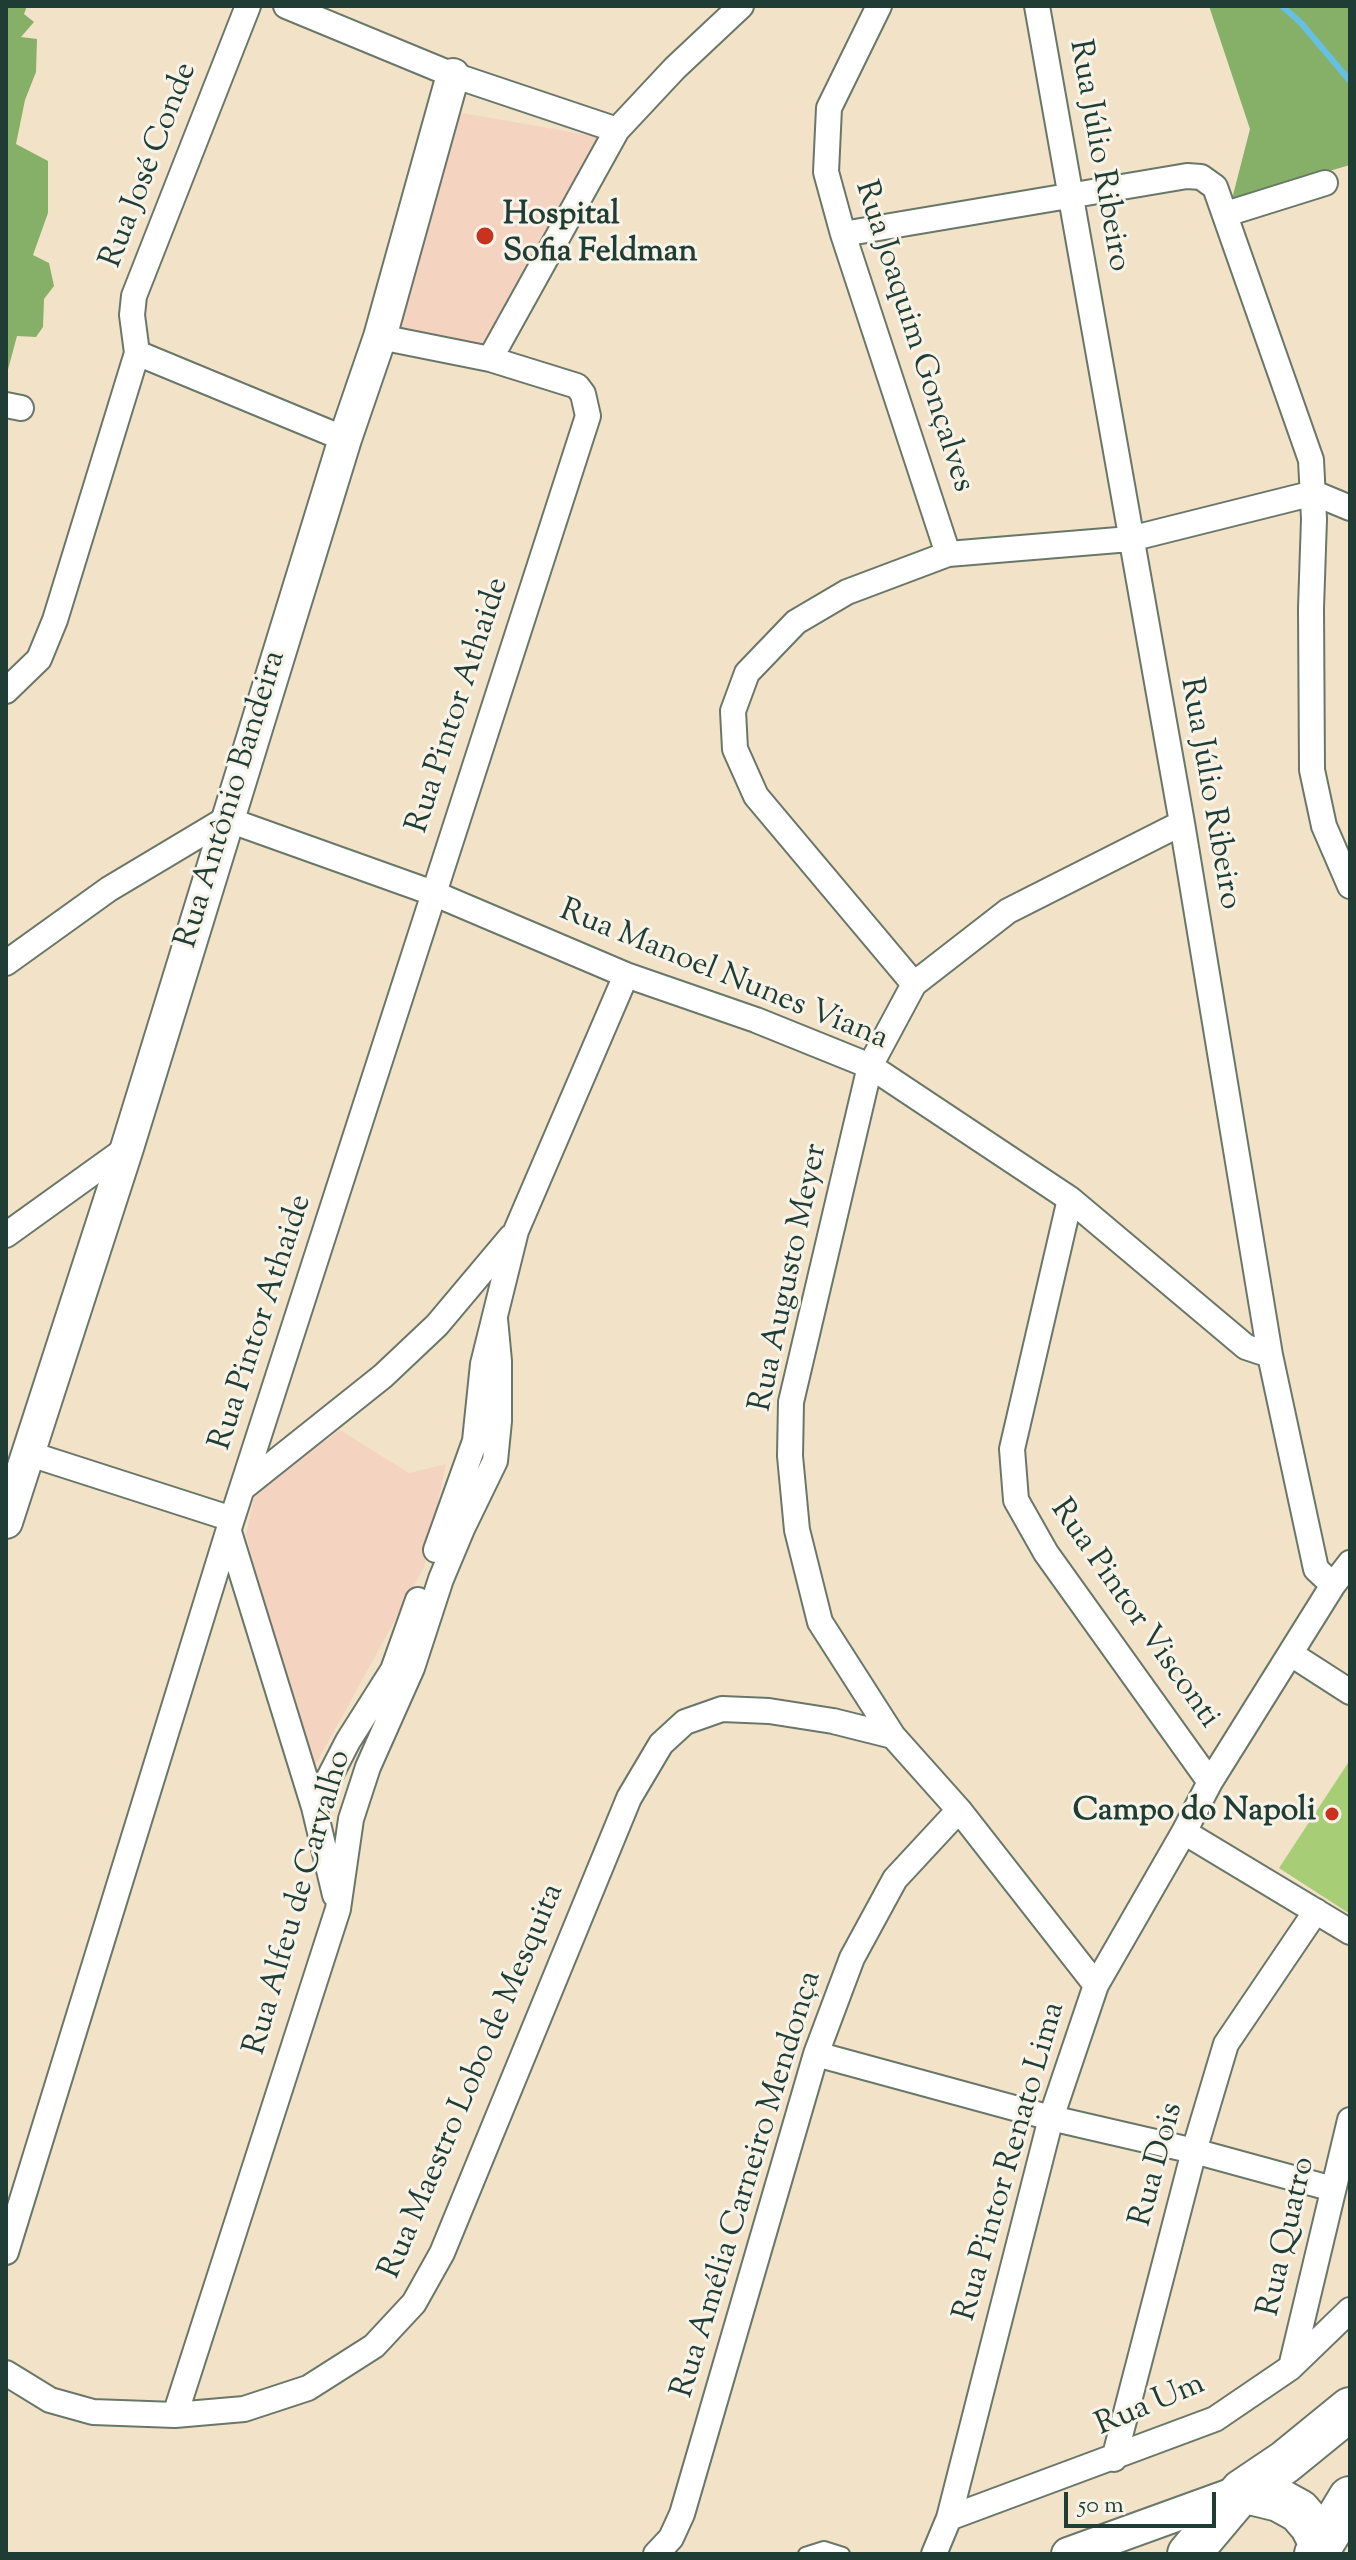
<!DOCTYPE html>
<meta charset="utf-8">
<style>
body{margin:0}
#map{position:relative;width:1356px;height:2560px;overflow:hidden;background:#f2e3c8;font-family:"Sorts Mill Goudy",serif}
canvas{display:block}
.frame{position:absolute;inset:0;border:8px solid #1f3d34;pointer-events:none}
.scale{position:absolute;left:1064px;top:2492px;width:152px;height:36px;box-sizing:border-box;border:4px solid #1f3d34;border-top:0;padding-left:10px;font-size:24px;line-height:28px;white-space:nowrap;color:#1f3d34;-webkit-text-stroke:6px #f7f3e8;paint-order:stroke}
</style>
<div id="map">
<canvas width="1356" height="2560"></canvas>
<div class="frame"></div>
<div class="scale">50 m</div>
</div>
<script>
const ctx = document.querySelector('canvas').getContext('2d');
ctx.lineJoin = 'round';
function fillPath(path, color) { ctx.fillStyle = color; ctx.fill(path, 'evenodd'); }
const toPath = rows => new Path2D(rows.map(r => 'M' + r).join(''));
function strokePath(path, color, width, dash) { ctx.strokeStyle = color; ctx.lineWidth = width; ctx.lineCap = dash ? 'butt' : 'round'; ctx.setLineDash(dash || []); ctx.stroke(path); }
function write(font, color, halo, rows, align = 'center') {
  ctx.font = font + ' "Sorts Mill Goudy",serif'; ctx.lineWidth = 6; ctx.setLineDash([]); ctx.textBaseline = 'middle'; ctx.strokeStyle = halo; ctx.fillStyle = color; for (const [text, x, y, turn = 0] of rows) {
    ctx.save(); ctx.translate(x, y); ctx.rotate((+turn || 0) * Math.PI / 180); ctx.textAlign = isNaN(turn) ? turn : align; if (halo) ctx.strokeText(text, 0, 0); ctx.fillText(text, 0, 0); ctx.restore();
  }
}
fillPath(toPath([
 [451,111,605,138,487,352,393,334],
 [340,1430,409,1473,446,1464,424,1567,310,1775,246,1535,255,1493]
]), '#f4d3c1');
fillPath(toPath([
 [1350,1760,1350,1914,1279,1868]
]), '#a8cd77');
fillPath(toPath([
 [6,6,27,6,24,14,34,22,21,37,37,39,36,72,25,100,16,144,48,161,48,213,33,255,49,263,54,286,44,299,43,327,36,337,17,336,6,377],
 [1209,6,1350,6,1350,165,1232,199,1250,129]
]), '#86b068');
strokePath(toPath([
 [1282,6,1301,23,1350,81]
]), '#66c0e3', 6);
const lane = toPath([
 [805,2554,824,2548,843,2554]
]);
const street = toPath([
 [286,6,453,75,617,130],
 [879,6,829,108,826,172,843,234,948,554],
 [1037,6,1182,823,1270,1355,1316,1569,1333,1585],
 [1226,214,1325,183],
 [843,234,1187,176,1201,177,1215,187,1311,460,1314,519,1311,608,1312,770,1324,826,1350,886],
 [137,353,345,439],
 [490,359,617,130,675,68,741,6],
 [6,405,21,408],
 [6,691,39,659,55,620,137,353,132,315,134,296,248,6],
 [6,963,109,889,226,819,433,893,626,975,756,1020,870,1066,1070,1199,1246,1347,1270,1355],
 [914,984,756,796,735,749,733,711,747,673,796,622,847,592,948,554,1130,539,1314,493,1350,508],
 [1070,1199,1012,1449,1016,1500,1046,1553,1210,1782],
 [6,1235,127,1148],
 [30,1454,232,1519],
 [245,1486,383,1376,437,1325,511,1237],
 [229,1532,314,1807,335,1895],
 [436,1550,475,1441,483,1364,516,1231,626,975],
 [1291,1654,1350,1692],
 [314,1807,348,1741,393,1670,418,1600],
 [1184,1832,1350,1932],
 [1096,1985,959,1810,893,1736,820,1622,797,1530,790,1456,791,1402,870,1066,914,984,1008,911,1182,823],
 [816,2054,1051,2118,1194,2151,1333,2189],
 [6,2252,232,1519,588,416,583,394,577,386,490,359,380,337],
 [1291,2367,1350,2120],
 [6,2373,50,2400,93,2412,175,2415,244,2409,308,2388,374,2346,414,2303,442,2253,629,1798,661,1744,685,1722,722,1709,769,1711,833,1721,893,1736],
 [175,2415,338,1909,351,1819,368,1767,412,1668,441,1579,462,1529,495,1461,499,1421,499,1361,495,1319],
 [1114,2459,1194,2151,1226,2044,1316,1911],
 [949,2518,1215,2419,1290,2368,1350,2310],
 [656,2554,671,2538,682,2514,816,2054,852,1958,895,1879,959,1810],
 [934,2554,949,2518,1051,2118,1096,1985,1184,1832,1210,1782,1333,1585,1350,1563]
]);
const secondary = toPath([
 [6,1522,127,1148,345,439,380,337,453,75],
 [1068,2554,1242,2491]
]);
const highway = toPath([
 [1242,2491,1279,2500,1299,2511,1311,2525,1322,2546],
 [1189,2554,1242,2491,1285,2462,1350,2409],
 [1316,2554,1350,2498]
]);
strokePath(lane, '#697768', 16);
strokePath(street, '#697768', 28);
strokePath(secondary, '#697768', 36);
strokePath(highway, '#697768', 46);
strokePath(lane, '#fff', 12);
strokePath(street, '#fff', 24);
strokePath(secondary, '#fff', 32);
strokePath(highway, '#fff', 42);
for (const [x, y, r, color] of [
 [485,236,10,"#c8321e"],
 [1332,1814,8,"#c8321e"]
]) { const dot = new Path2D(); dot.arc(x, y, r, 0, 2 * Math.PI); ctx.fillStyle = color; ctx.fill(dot); strokePath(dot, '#f7f3e8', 3); }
write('32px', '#1f3d34', '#f7f3e8', [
 ["Rua Júlio Ribeiro",1097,156,80],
 ["Rua José Conde",151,166,-69],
 ["Rua Joaquim Gonçalves",912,337,72],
 ["Rua Pintor Athaide",460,706,-72],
 ["Rua Júlio Ribeiro",1208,794,80],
 ["Rua Antônio Bandeira",233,800,-73],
 ["Rua Manoel Nunes Viana",723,977,22],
 ["Rua Augusto Meyer",791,1278,-78],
 ["Rua Pintor Athaide",263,1323,-72],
 ["Rua Pintor Visconti",1133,1615,55],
 ["Rua Alfeu de Carvalho",300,1903,-74],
 ["Rua Maestro Lobo de Mesquita",474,2082,-67],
 ["Rua Pintor Renato Lima",1012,2162,-74],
 ["Rua Dois",1159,2165,-75],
 ["Rua Amélia Carneiro Mendonça",749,2185,-73],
 ["Rua Quatro",1289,2237,-77],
 ["Rua Um",1151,2407,-23]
]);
write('bold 32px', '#1f3d34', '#f7f3e8', [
 ["Hospital",503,218],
 ["Sofia Feldman",503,255],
 ["Campo do Napoli",1316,1814,"right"]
], 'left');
</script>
